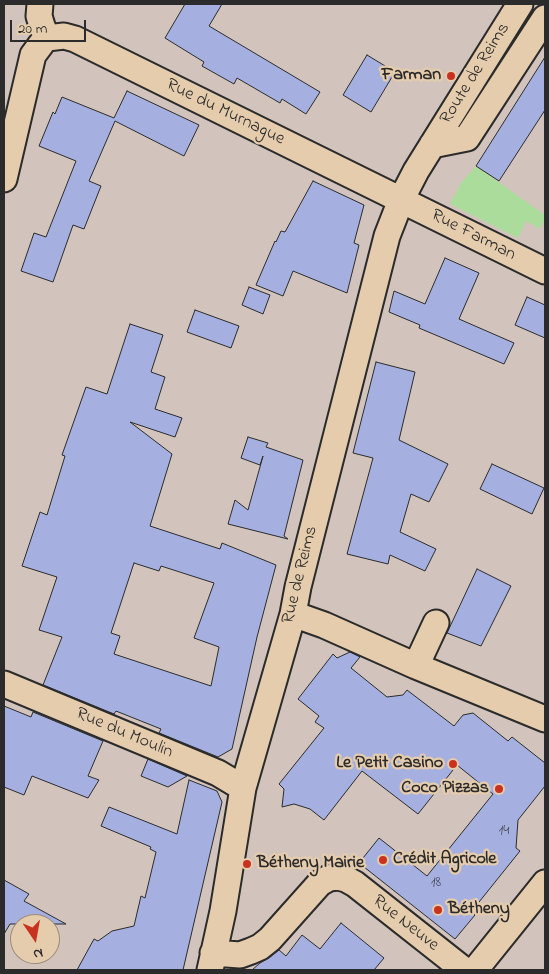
<!DOCTYPE html>
<meta charset="utf-8">
<style>
body{margin:0}
#map{position:relative;width:549px;height:974px;overflow:hidden;background:#d2c4bc;font-family:"Indie Flower",sans-serif}
canvas{display:block}
.frame{position:absolute;inset:0;border:5px solid #2b2b2b;pointer-events:none}
.north{position:absolute;left:10px;top:914px;width:50px;height:50px;box-sizing:border-box;background:#e5ccad;border:1px solid #9b8c79;border-radius:50%;rotate:168deg;font-size:14px;font-weight:700;line-height:20px;text-align:center;color:#2b2b2b}
.north::after{content:'';display:block;margin:auto;width:18px;height:22px;background:#c8321e;clip-path:polygon(50% 0,100% 100%,50% 72%,0 100%)}
.scale{position:absolute;left:10px;top:20px;width:76px;height:22px;box-sizing:border-box;border:2px solid #2b2b2b;border-top:0;padding-left:6px;font-size:15px;line-height:18px;white-space:nowrap;color:#2b2b2b;-webkit-text-stroke:4px #e5ccad;paint-order:stroke}
</style>
<div id="map">
<canvas width="549" height="974"></canvas>
<div class="frame"></div>
<div class="north">N</div>
<div class="scale">20 m</div>
</div>
<script>
const ctx = document.querySelector('canvas').getContext('2d');
ctx.lineJoin = 'round';
function fillPath(path, color) { ctx.fillStyle = color; ctx.fill(path, 'evenodd'); }
const toPath = rows => new Path2D(rows.map(r => 'M' + r).join(''));
function strokePath(path, color, width, dash) { ctx.strokeStyle = color; ctx.lineWidth = width; ctx.lineCap = dash ? 'butt' : 'round'; ctx.setLineDash(dash || []); ctx.stroke(path); }
function write(font, color, halo, rows, align = 'center') {
  ctx.font = font + ' "Indie Flower",sans-serif'; ctx.lineWidth = 4.5; ctx.setLineDash([]); ctx.textBaseline = 'middle'; ctx.strokeStyle = halo; ctx.fillStyle = color; for (const [text, x, y, turn = 0] of rows) {
    ctx.save(); ctx.translate(x, y); ctx.rotate((+turn || 0) * Math.PI / 180); ctx.textAlign = isNaN(turn) ? turn : align; if (halo) ctx.strokeText(text, 0, 0); ctx.fillText(text, 0, 0); ctx.restore();
  }
}
fillPath(toPath([
 [476,166,545,215,545,219,540,229,526,221,518,238,450,204,461,183]
]), '#acdc9b');
const building = toPath([
 [185,4,222,4,209,26,320,92,306,114,282,99,280,103,237,78,234,84,202,66,204,62,165,38,185,4],
 [367,55,395,72,371,112,343,95,367,55],
 [545,57,545,110,499,181,476,166,545,57],
 [127,91,199,125,184,156,115,121,89,181,101,186,84,229,73,225,53,282,21,271,34,233,46,237,76,161,39,146,53,112,55,114,62,97,114,118,127,91],
 [313,181,364,205,354,243,359,245,347,293,293,271,283,296,256,285,275,241,276,242,281,231,285,232,313,181],
 [445,258,479,273,459,319,514,343,504,364,419,328,420,325,389,312,394,291,425,304,445,258],
 [249,287,270,295,263,314,242,305,249,287],
 [527,297,545,305,545,338,515,325,527,297],
 [195,310,239,326,231,348,187,332,195,310],
 [130,324,163,335,151,372,165,377,155,409,182,418,175,437,130,422,172,454,150,526,220,549,222,543,276,565,257,637,232,749,218,757,159,733,161,729,116,711,114,714,43,685,62,637,39,630,57,577,22,566,40,512,47,515,65,456,62,455,86,387,107,394,130,324],
 [134,563,159,571,161,566,214,583,194,638,219,647,211,686,114,654,120,636,111,633,134,563],
 [376,362,415,372,399,440,448,464,429,502,411,494,400,532,436,549,425,571,390,555,388,564,347,554,373,458,353,453,376,362],
 [248,437,268,443,266,447,303,460,284,536,288,539,228,524,235,500,248,510,263,456,260,465,241,458,248,437],
 [492,464,544,488,532,514,480,489,492,464],
 [477,569,511,586,481,646,447,633,477,569],
 [350,652,360,657,351,668,387,697,403,695,407,690,454,726,463,715,473,713,508,741,512,737,545,763,545,786,518,820,516,848,520,851,471,912,475,915,455,939,359,863,379,838,427,876,493,794,457,765,418,814,362,771,324,820,310,809,294,804,282,807,284,789,279,784,324,728,315,722,319,716,298,699,333,654,337,658,350,652],
 [4,706,31,717,33,712,103,741,88,776,99,780,88,798,32,776,24,795,4,787,4,706],
 [148,759,187,776,168,787,141,776,148,759],
 [189,780,217,791,222,802,183,970,77,970,94,939,98,941,112,931,134,926,141,896,145,898,156,852,150,849,151,847,101,826,109,807,177,834,189,780],
 [4,880,29,894,24,901,66,924,10,924,4,934,4,880],
 [341,923,384,958,374,970,252,970,260,963,269,958,279,950,286,956,302,935,320,949,341,923]
]);
fillPath(building, '#a5b0e0');
strokePath(building, '#2b2b2b', 1);
const minor = toPath([
 [47,38,64,36,75,39,545,271],
 [432,145,467,138,545,18],
 [4,179,33,55,42,43,47,38,42,26,39,16,40,4],
 [293,614,324,625,416,666,545,719],
 [416,666,436,623],
 [4,684,218,773,243,788],
 [213,953,240,955,251,951,260,947,270,939,320,883,329,878,338,877,346,879,355,884,464,970],
 [210,970,223,911,243,788,293,614,298,587,387,236,401,200,416,171,520,4],
 [475,970,545,883]
]);
strokePath(minor, '#2b2b2b', 29);
strokePath(minor, '#e5ccad', 25);
for (const [x, y, r, color] of [
 [451,76,5,"#c8321e"],
 [453,764,5,"#c8321e"],
 [499,789,5,"#c8321e"],
 [383,860,5,"#c8321e"],
 [247,864,5,"#c8321e"],
 [438,910,5,"#c8321e"]
]) { const dot = new Path2D(); dot.arc(x, y, r, 0, 2 * Math.PI); ctx.fillStyle = color; ctx.fill(dot); strokePath(dot, '#e5ccad', 2); }
write('15px', '#4a4c58', null, [
 ["14",504,832],
 ["18",436,884]
]);
write('18px', '#2b2b2b', '#e5ccad', [
 ["Route de Reims",476,74,-58],
 ["Rue du Murnague",225,113,26],
 ["Rue Farman",473,236,27],
 ["Rue de Reims",301,575,-76],
 ["Rue du Moulin",124,734,23],
 ["Rue Neuve",405,924,38]
]);
write('bold 18px', '#2b2b2b', '#e5ccad', [
 ["Farman",441,76],
 ["Le Petit Casino",443,764],
 ["Coco Pizzas",489,789],
 ["Crédit Agricole",393,860,"left"],
 ["Bétheny Mairie",257,864,"left"],
 ["Bétheny",448,910,"left"]
], 'right');
</script>
